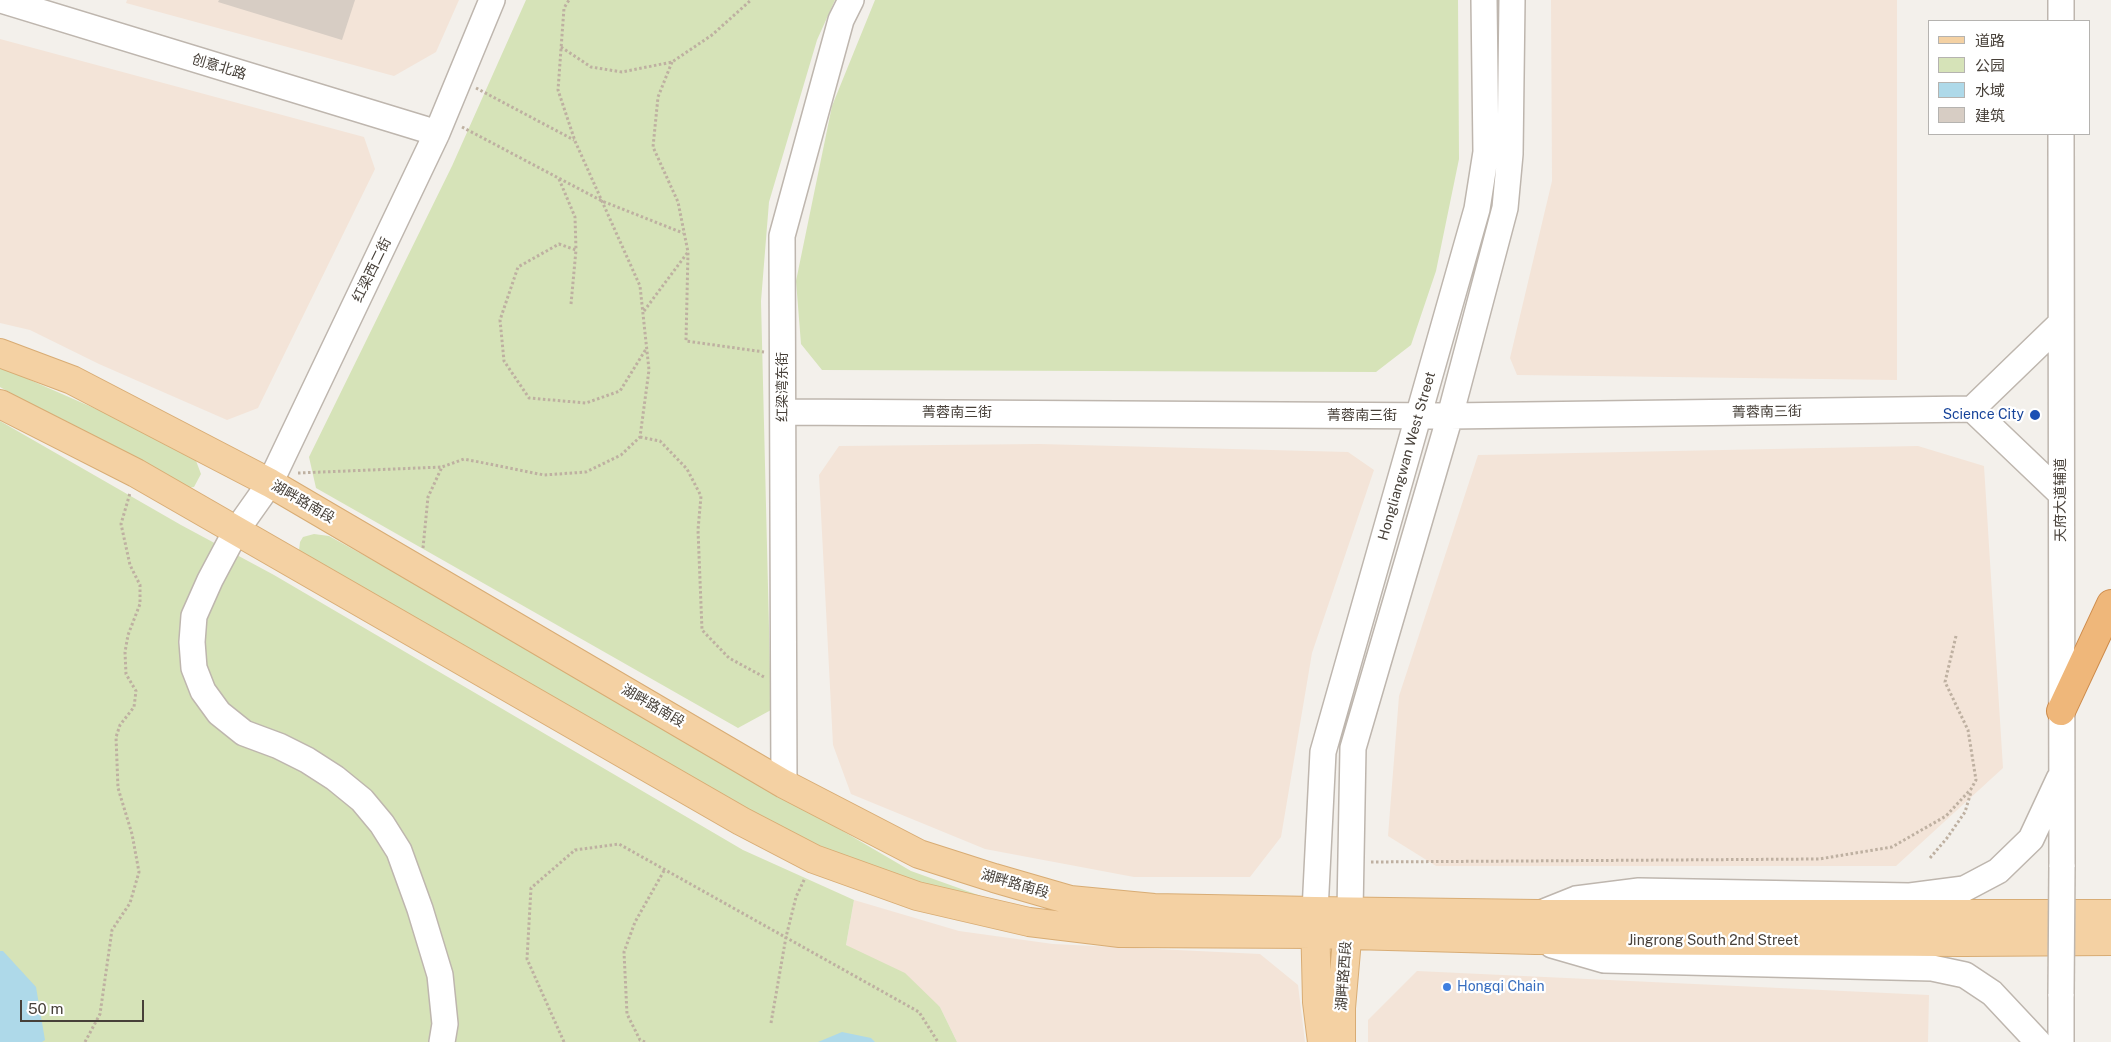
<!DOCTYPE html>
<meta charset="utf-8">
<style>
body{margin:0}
#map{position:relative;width:2111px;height:1042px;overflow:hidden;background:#f3f0eb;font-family:"Public Sans","Noto Sans SC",sans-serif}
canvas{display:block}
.legend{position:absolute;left:1928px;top:20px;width:162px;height:115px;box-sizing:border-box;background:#fff;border:1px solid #b5b3b0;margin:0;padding:6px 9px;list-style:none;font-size:15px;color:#474039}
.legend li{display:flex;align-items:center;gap:10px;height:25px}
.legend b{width:25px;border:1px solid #b5b3b0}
.scale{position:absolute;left:20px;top:1000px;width:124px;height:22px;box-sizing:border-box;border:2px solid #474039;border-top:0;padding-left:6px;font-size:15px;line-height:18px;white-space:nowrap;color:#474039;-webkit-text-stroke:4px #fff;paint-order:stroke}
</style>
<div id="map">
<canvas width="2111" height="1042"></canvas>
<ul class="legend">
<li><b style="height:6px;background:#f4d1a3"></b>道路</li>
<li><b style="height:14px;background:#d6e3b8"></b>公园</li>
<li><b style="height:14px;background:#aed9e9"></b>水域</li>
<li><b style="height:14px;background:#d7cdc4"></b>建筑</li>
</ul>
<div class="scale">50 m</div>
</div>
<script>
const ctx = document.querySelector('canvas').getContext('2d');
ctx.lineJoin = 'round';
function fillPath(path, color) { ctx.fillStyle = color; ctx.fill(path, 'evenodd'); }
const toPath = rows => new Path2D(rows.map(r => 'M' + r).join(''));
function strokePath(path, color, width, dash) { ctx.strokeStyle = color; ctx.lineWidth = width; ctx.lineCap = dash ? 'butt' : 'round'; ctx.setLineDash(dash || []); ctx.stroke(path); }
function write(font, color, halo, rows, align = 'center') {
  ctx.font = font + ' "Public Sans","Noto Sans SC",sans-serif'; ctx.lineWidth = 4.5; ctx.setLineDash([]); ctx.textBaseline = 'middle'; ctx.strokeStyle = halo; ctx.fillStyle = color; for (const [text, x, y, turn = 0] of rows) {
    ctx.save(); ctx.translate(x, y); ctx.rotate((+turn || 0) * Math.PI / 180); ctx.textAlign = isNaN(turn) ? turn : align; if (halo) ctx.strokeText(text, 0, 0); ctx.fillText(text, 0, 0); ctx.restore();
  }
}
fillPath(toPath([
 [127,0,459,0,436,52,394,76,126,3],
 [1551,0,1897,0,1897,380,1517,375,1510,358,1552,181],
 [0,39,364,137,375,169,258,408,227,420,99,364,30,330,0,323],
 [1039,444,1348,452,1374,470,1312,653,1281,837,1250,877,1134,877,985,849,851,794,833,745,819,475,839,446],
 [1918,446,1984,466,2003,768,1896,866,1436,866,1388,836,1399,696,1478,455],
 [854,900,959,931,1053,944,1260,954,1298,985,1305,1042,957,1042,940,1007,846,945],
 [1417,971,1929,995,1928,1042,1368,1042,1368,1020]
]), '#f3e4d8');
fillPath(toPath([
 [526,0,835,0,817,40,769,202,761,301,771,710,738,728,316,488,309,457,452,166],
 [875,0,1458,0,1459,159,1436,271,1411,345,1376,372,822,370,801,344,796,281,832,106],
 [0,368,12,372,128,423,195,458,201,474,194,487,179,489,0,387],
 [0,421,181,525,274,575,743,850,854,900,846,945,905,973,940,1007,957,1042,0,1042],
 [314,534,329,536,496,628,911,871,1009,906,1006,912,826,856,303,561,299,550,300,542,303,537]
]), '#d6e3b8');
fillPath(toPath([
 [0,951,3,951,36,987,45,1040,42,1042,0,1042],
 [842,1032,871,1038,875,1042,818,1042]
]), '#aed9e9');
fillPath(toPath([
 [219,0,355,0,342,40,218,2]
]), '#d7cdc4');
const minor = toPath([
 [1,0,437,133],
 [2061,0,2061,21],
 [2061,134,2062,867],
 [2061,323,1972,409,2061,494],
 [783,412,1450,416,1972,409],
 [784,784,782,236,841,20,851,0],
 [1315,911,1323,752,1477,209,1486,152,1484,0],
 [1350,911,1353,748,1450,416,1505,208,1510,154,1512,0],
 [1541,913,1576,899,1639,891,1910,896,1964,889,1998,871,2031,839,2059,779],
 [1552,945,1604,960,1932,968,1965,975,1992,993,2038,1042],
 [2061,994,2061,1042],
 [442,1042,445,1024,440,975,420,909,399,851,382,824,362,800,335,778,307,760,279,746,244,733,219,713,203,691,194,668,192,642,194,616,210,580,236,531,270,483,437,133,492,0]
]);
const major = toPath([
 [0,353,72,380,270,483,784,784,919,854,994,878,1070,900,1154,908,1315,911,1538,914,2111,914],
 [0,404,136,473,741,821,814,859,917,896,1029,922,1120,933,1315,934,1535,940,1964,942,2111,941],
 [1315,916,1317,1002,1322,1042],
 [1341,1042,1341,1008,1349,917]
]);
const highway = toPath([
 [2061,711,2111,604]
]);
strokePath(minor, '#beb6ae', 28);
strokePath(major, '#d8ac74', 30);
strokePath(highway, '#cd8b4b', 30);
strokePath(toPath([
 [561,47,591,67,622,72,672,62,712,35,751,0],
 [672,62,658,97,653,147,678,202,688,252,686,341,764,352],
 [476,88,574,140],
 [462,127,602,201,683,233],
 [559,179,575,217,576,250],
 [571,304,576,250,559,244,518,267,500,320,504,361,529,398,586,403,620,391,646,349],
 [644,311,688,252],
 [640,437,660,441,687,469,701,496,698,530,702,630,729,658,764,677],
 [298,473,442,467],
 [423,548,428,497,442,467,464,459,544,475,586,472,621,455,640,437,649,370,640,286,575,141,558,90,564,8,569,0],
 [1930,858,1947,838,1965,812,1971,792],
 [1371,862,1819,859,1892,847,1946,816,1971,789,1976,780,1968,730,1945,682,1956,636],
 [771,1023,786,937,796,897,805,878],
 [85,1042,100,1014,112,930,130,903,139,872,132,834,118,788,116,737,120,725,134,707,136,691,126,674,125,652,128,635,140,604,140,585,130,565,121,524,130,493],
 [564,1042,527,959,531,888,575,850,619,844,919,1012,938,1042],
 [645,1042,640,1040,627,1014,624,952,635,922,665,869]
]), '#beb0a1', 3, [2.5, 2.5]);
strokePath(minor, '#fff', 25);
strokePath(major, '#f4d1a3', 28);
strokePath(highway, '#efb77a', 28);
const minorBridge = toPath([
 [2061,994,2062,867]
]);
strokePath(minorBridge, '#beb6ae', 28, []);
strokePath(minorBridge, '#fff', 25);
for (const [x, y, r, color] of [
 [2035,415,6,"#1a4fb4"],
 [1447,987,5,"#3f7fe0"]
]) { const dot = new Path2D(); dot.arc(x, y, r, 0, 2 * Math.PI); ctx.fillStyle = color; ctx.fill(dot); strokePath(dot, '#fff', 2); }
write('14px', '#474039', '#fff', [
 ["创意北路",219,67,17],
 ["红梁西二街",372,270,-64],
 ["红梁湾东街",783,387,-90],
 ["菁蓉南三街",1767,412,-1],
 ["菁蓉南三街",957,413],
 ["菁蓉南三街",1362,416],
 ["Hongliangwan West Street",1407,456,-74],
 ["天府大道辅道",2061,500,-90],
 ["湖畔路南段",303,502,30],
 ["湖畔路南段",653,706,30],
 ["湖畔路南段",1015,884,16],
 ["Jingrong South 2nd Street",1713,941],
 ["湖畔路西段",1344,976,-86]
]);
write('14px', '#164399', '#fff', [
 ["Science City",2024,415]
], 'right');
write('14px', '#366cbe', '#fff', [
 ["Hongqi Chain",1457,987]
], 'left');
</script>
